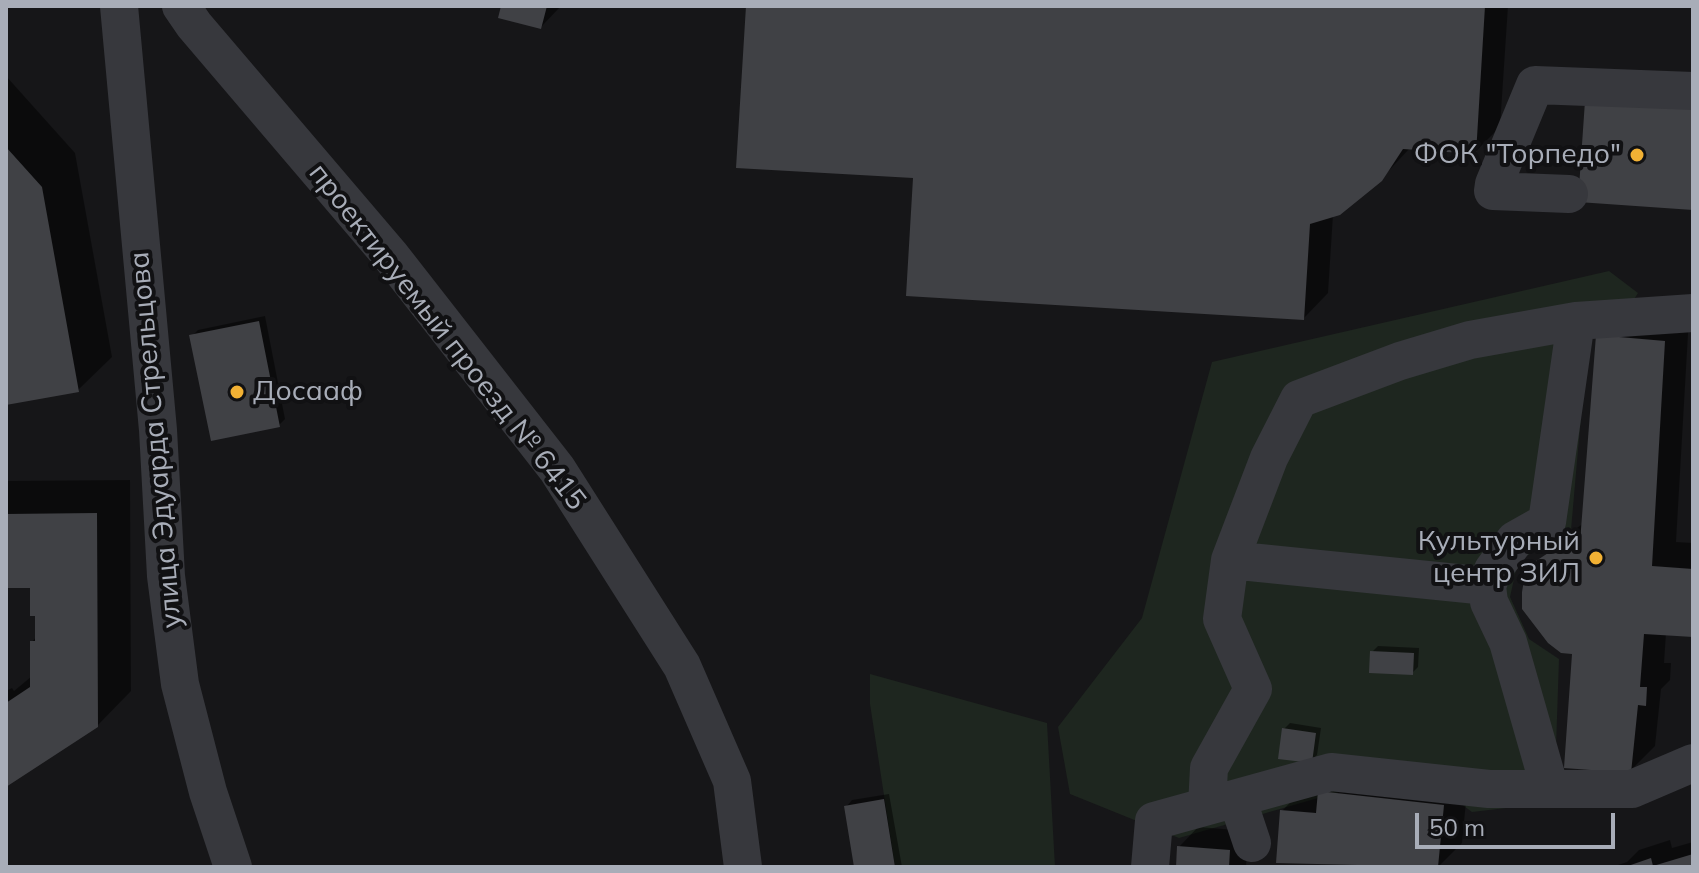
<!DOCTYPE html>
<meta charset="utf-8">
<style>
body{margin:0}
#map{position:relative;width:1699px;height:873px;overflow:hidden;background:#161618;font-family:Mulish,sans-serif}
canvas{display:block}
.frame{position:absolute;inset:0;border:8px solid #a8adb8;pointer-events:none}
.scale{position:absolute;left:1415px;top:813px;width:200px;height:36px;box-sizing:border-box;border:4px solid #a8adb8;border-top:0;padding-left:10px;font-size:24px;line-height:28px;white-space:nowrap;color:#a8adb8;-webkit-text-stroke:6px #111113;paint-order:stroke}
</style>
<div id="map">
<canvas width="1699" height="873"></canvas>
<div class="frame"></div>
<div class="scale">50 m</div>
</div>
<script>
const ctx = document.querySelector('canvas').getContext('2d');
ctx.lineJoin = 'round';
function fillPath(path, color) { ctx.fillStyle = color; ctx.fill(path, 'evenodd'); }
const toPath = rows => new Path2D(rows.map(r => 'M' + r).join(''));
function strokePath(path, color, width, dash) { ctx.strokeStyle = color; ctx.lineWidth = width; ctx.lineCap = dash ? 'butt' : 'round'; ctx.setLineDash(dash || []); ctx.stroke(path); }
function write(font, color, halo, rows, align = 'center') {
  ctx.font = font + ' Mulish,sans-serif'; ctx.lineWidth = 8; ctx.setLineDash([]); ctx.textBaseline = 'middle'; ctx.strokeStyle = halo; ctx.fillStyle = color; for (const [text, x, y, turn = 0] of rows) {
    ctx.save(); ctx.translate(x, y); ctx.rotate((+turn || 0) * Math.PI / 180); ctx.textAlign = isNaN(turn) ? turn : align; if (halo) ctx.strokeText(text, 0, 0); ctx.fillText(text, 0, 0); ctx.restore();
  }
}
fillPath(toPath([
 [1609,271,1638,293,1626,312,1588,336,1571,530,1518,561,1510,597,1529,639,1559,659,1556,748,1532,805,1472,812,1457,801,1346,790,1179,838,1070,794,1058,727,1142,618,1212,362],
 [870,674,1047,723,1055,867,895,867,870,704]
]), '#1e261f');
fillPath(toPath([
 [503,6,561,6,541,27],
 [748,6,1508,6,1500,127,1475,152,1410,148,1380,180,1333,215,1328,293,1304,318,915,177],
 [6,76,75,153,112,357,78,390,6,403],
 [265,316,285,419,279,425,192,336,198,330],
 [1689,317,1676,542,1693,543,1693,635,1666,633,1664,663,1671,663,1670,680,1661,689,1655,746,1630,771,1535,565,1561,539,1584,523,1597,336],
 [130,480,131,691,97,726,6,784,6,691,12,688,14,691,32,676,32,642,37,636,37,614,32,586,6,586,6,481],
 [1378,646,1419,648,1418,667,1412,673,1372,652],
 [1290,723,1321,728,1317,755,1311,761,1284,729],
 [1468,781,1462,843,1438,867,1278,861,1282,811,1306,786],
 [889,794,902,867,856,867,846,807,852,800],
 [1198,827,1248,831,1246,867,1178,867,1179,847],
 [1670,840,1672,848,1693,842,1693,867,1612,867,1627,862,1639,850]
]), '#0007');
fillPath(toPath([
 [501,6,547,6,541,29,498,18],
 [746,6,1485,6,1476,154,1403,149,1382,181,1340,215,1310,224,1304,320,906,296,913,178,736,168],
 [1585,101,1693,108,1693,210,1578,202],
 [6,147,42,187,79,392,6,405],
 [259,321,280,427,211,441,189,335],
 [1596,335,1665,341,1652,566,1693,569,1693,637,1644,634,1640,687,1647,687,1646,706,1638,705,1631,773,1564,768,1572,654,1561,653,1548,643,1522,609,1522,592,1525,574,1533,563,1560,545,1580,542],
 [97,513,98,727,6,787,6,703,30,687,30,641,35,641,35,616,30,616,30,588,6,588,6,514],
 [1370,651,1414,653,1413,675,1369,673],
 [1282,728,1316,733,1312,763,1278,759],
 [1318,791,1444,805,1438,867,1276,863,1280,810,1316,813],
 [884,799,895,867,854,867,844,806],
 [1177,846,1230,850,1229,867,1176,867],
 [1693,854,1693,867,1625,867,1651,858,1653,866]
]), '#404145');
strokePath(toPath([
 [119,6,158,430,166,576,180,684,208,792,233,867],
 [181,6,194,25,390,255,557,469,682,666,732,781,743,867],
 [1569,194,1493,191,1494,184,1535,85,1693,91],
 [1230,560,1487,586],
 [1550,789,1508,642,1489,602,1487,586,1493,570,1515,540,1547,522,1576,321],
 [1237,798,1252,843],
 [1207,806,1209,768,1253,689,1222,619,1230,560,1269,458,1299,399,1400,361,1470,340,1576,321,1693,313],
 [1150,867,1154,821,1331,772,1489,789,1632,789,1693,763]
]), '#37383d', 38);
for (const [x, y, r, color] of [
 [1637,155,8,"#f2b134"],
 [237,392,8,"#f2b134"],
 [1596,558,8,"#f2b134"]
]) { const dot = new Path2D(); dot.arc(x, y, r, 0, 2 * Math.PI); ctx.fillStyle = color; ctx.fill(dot); strokePath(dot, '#111113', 3); }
write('28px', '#a8adb8', '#111113', [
 ["ФОК \"Торпедо\"",1621,155],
 ["Досааф",253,392,"left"],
 ["Культурный",1580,542],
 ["центр ЗИЛ",1580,574]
], 'right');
write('28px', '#a8adb8', '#111113', [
 ["проектируемый проезд № 6415",447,337,52],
 ["улица Эдуарда Стрельцова",156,440,-95]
]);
</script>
